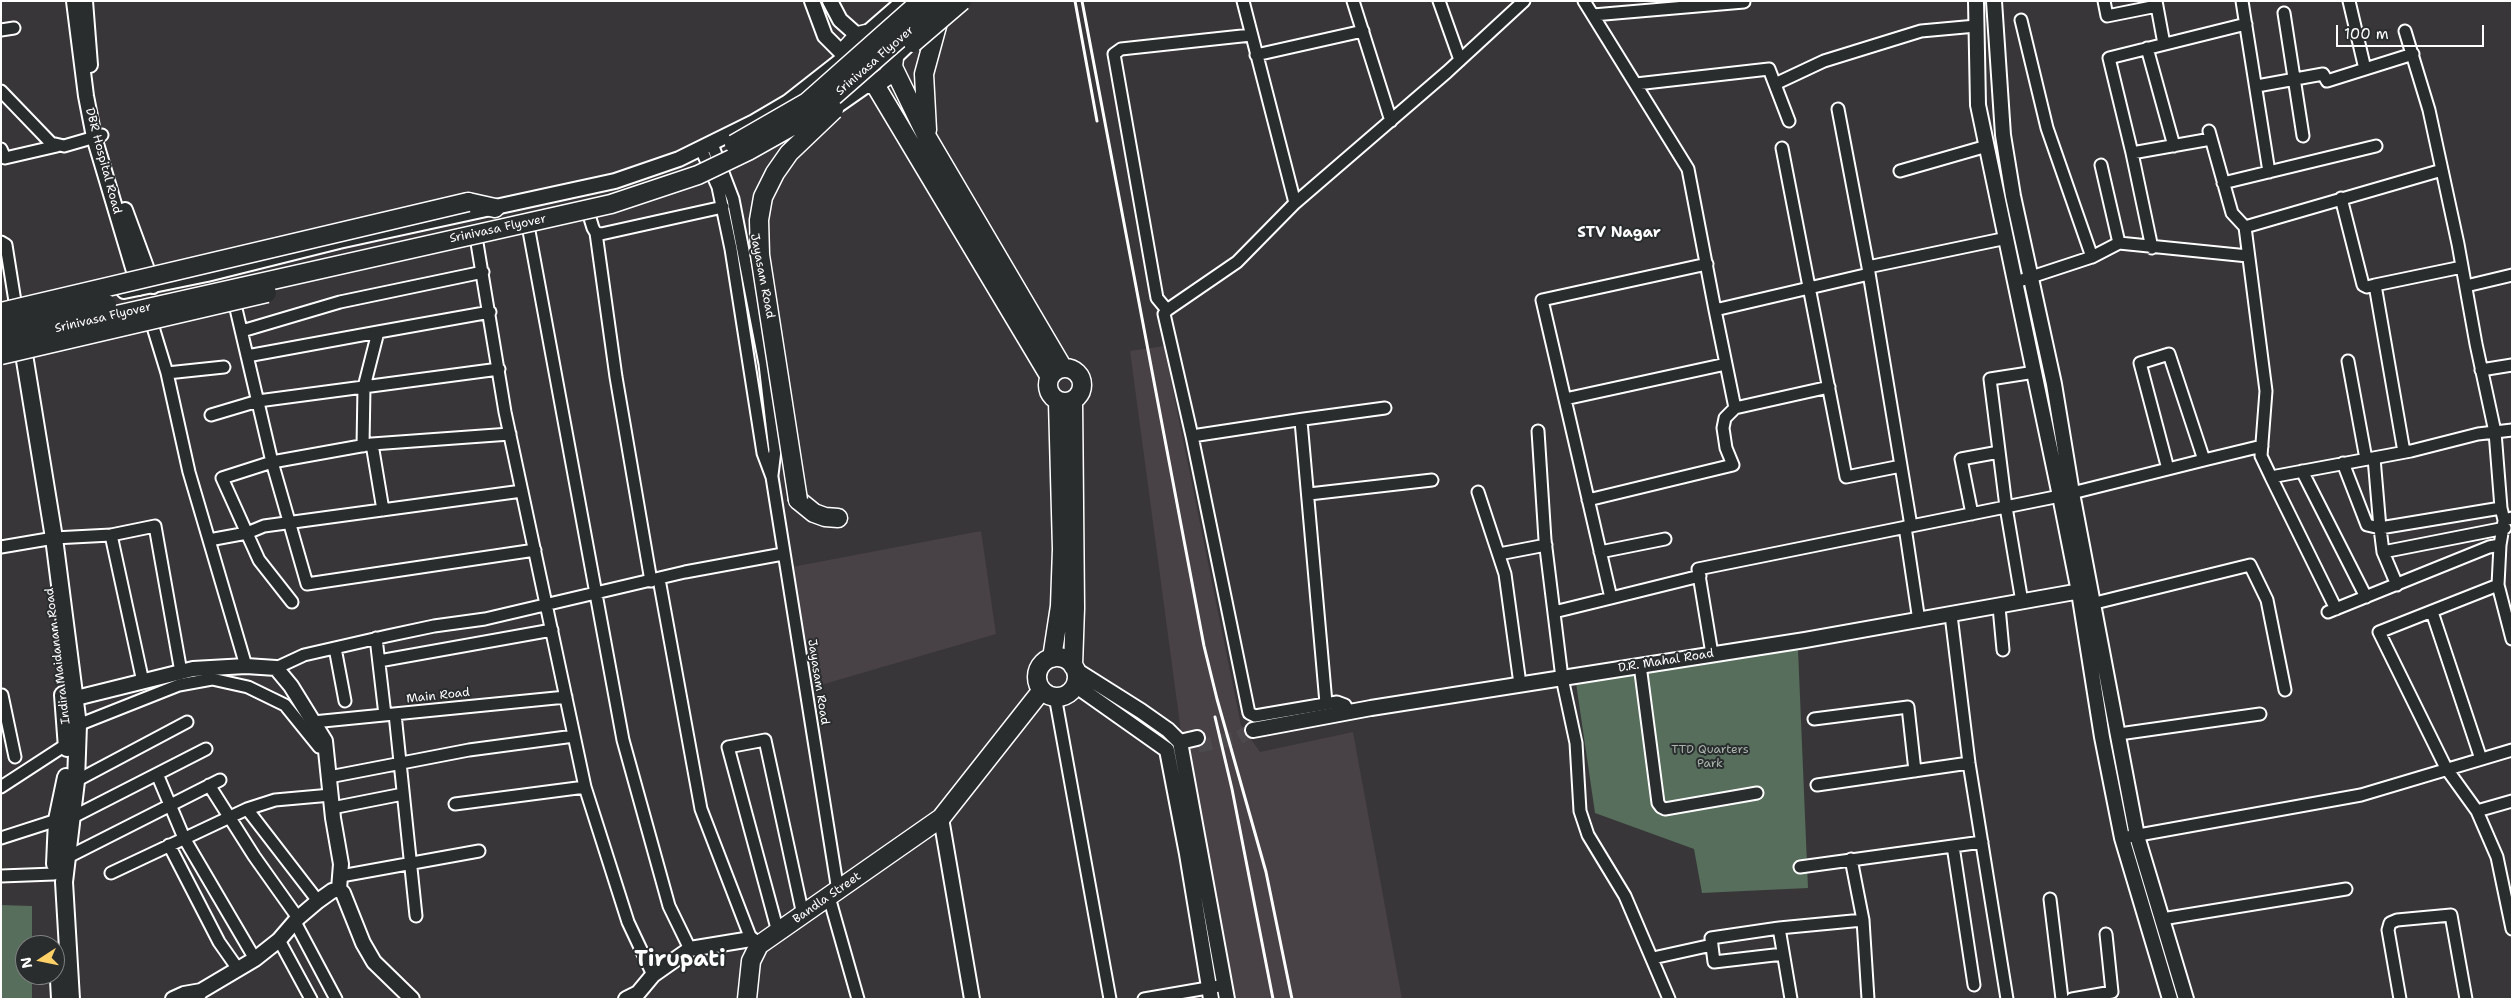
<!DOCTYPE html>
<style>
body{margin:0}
#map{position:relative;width:2513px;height:1000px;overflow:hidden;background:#383638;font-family:"Shantell Sans",sans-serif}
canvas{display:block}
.frame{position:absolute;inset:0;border:2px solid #fff;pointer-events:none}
.north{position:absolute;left:15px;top:935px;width:50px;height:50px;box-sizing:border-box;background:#2a2d2e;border:1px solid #7f8182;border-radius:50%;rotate:259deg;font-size:14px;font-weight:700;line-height:20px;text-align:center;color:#fff}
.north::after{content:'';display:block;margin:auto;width:18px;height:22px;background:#ffd166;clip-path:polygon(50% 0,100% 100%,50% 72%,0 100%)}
.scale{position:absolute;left:2336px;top:25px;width:148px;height:22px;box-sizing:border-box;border:2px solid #fff;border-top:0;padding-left:6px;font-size:15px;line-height:18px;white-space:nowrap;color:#fff;-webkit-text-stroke:4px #2a2d2e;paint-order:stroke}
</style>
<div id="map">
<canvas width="2513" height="1000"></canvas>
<div class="frame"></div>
<div class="north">N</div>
<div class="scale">100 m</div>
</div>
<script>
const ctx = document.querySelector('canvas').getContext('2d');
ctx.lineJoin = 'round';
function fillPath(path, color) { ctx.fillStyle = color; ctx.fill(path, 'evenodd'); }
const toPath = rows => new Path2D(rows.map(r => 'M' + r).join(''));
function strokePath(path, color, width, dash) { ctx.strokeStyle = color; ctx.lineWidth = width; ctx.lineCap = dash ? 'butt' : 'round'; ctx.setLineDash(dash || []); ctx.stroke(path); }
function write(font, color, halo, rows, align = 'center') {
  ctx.font = font + ' "Shantell Sans",sans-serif'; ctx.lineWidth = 4; ctx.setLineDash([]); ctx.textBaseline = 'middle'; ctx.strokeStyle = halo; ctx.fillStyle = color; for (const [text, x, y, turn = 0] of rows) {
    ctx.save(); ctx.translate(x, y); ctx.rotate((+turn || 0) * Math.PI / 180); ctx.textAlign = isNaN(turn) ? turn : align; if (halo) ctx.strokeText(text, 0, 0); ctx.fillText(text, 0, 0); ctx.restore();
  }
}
fillPath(toPath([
 [1164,346,1241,725,1260,752,1353,732,1402,999,1230,999,1181,732,1130,351],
 [981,531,996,634,814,687,792,567]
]), '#484145');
fillPath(toPath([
 [1798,649,1808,888,1702,893,1694,849,1595,813,1576,683],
 [1,905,32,906,32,945,25,945,25,975,32,975,32,999,1,999]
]), '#566e5b');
strokePath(toPath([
 [1198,746,1238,738,1253,730]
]), '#4c4a4c', 14, [14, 7]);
const minor = toPath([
 [1243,1,1295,203],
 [1353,1,1391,121],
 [1439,1,1460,60],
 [1584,1,1688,169,1715,310],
 [2104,1,2107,16,2157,6],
 [2156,1,2164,44],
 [2242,1,2269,172],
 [2349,1,2365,69],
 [2284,13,2303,136],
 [1593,15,1744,2],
 [1,30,14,28],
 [2405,31,2429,110,2458,244,2476,344,2495,432,2501,508],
 [2147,48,2174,146],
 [1256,55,1363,31],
 [1636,84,1769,69,1789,121],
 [1775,84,1824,61,1921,31,1976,26],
 [2257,86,2323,74,2327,81,2413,54],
 [1,91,51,143,64,146,102,135],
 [1838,109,1868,267,1911,526],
 [2209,131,2232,213,2245,227,2266,391,2261,456,2271,477],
 [2211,139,2132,153,2109,58,2246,24],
 [712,144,733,199,765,364,775,450,772,475],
 [1782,148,1846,477,1901,466],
 [1,149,5,158,57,146],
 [701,149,718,187,731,249,763,453,772,477,838,891],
 [2132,153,2152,248],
 [2101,165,2119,243,2248,256],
 [1900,171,1987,146],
 [2223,183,2376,146],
 [2341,198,2363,285,2367,287,2375,285],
 [589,215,593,228,596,233,601,234,723,207],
 [2245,227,2442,170],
 [529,231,623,740,669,906,690,949],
 [596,233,616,377,651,581],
 [1,242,6,245,17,314],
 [477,243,505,412,585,787,628,922,653,975],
 [2092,257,2119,243],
 [1868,267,2007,238],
 [2016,282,2092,257,2047,128,2021,20],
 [2466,286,2512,275],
 [233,296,272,462,372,444,510,434],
 [1167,310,1157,298,1114,54,1121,49,1251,35],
 [149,314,167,373,189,472,246,666],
 [242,331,340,302,483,272],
 [378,332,490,312],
 [247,356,378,332,364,387,363,446],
 [2348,361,2366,459],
 [2481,370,2512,365],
 [167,373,224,367],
 [1829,387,1735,408,1715,310,1869,274],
 [1565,399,1726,364],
 [211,415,258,401,499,369],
 [1538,431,1545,540,1562,678,1576,743,1580,811,1588,835,1625,896,1669,999],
 [1192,436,1304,419],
 [372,444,383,510],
 [2404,452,2375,285,2462,267],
 [2374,458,2380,528,2501,508,2504,520,2512,518],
 [2204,460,2169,354,2140,363,2168,469,2204,460,2262,446],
 [2343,463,2367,525,2380,528,2383,552,2397,585],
 [2302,471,2366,597],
 [1478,492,1505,574,1520,684],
 [1309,494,1432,480],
 [1588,500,1733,465,1726,448,1723,428,1725,418,1735,408],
 [1972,514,1961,459,1999,452],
 [2504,521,2500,545,2498,585,2512,639],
 [1905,527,1919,621],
 [111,535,143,682],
 [209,540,247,533,264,526,522,491],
 [1,547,54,538,111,535,155,526,181,672],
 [1600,552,1665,539],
 [2383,552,2505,528],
 [1499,554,1546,545],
 [1700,576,1611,598,1542,300,1707,264],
 [659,579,701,809,751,939],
 [2498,585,2379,632,2446,768,2477,811,2497,857,2512,929],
 [292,602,259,560,222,478,272,462,307,584,535,550],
 [2022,602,2006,507,1990,379,2035,372],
 [2087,605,2250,565,2267,600,2285,690],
 [1999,607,2003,650],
 [2336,609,2271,477,2411,451,2478,434,2512,430],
 [1554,612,1611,598],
 [2328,612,2489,547,2500,545],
 [2432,612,2481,759],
 [1951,615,1969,763,2007,999],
 [376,638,385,715],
 [335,648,345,701],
 [1712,654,1698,569,2060,496,2168,469],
 [379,661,552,630],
 [1640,665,1658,803,1661,807,1665,809,1757,793],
 [276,668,304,655,387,636,434,626,485,619,685,572,783,554],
 [2,695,15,757],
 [1055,696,1110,999],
 [1326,703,1301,421,1304,419,1385,408],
 [1349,712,1345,705,1337,702,1255,716,1249,713,1192,436,1164,314,1167,310,1237,262,1295,203,1447,72,1524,1],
 [395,714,416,916],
 [1814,719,1908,707,1915,771],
 [313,722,566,697],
 [78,725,179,685,212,679,248,687,285,705,319,747],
 [2119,734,2260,714],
 [157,774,184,838,255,959],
 [329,777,469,750,574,736],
 [76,781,187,722],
 [209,785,254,856,298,918],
 [1817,785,1969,763],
 [1,787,67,744],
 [455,804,585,787],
 [332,808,403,794],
 [247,809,318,901],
 [2477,811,2512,801],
 [71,818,206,749],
 [1,838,57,820],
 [2122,838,2361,795,2512,750],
 [169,845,219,942,238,969],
 [1953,846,1974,985],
 [66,858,220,780],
 [1851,859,1863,920,1868,999],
 [1800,867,1982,842],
 [111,873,247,809,275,800,331,795],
 [1,876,54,874],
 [341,876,479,851],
 [829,897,858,999],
 [2050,899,2062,999],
 [2162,919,2346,889],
 [295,922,336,999],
 [1779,928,1791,999],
 [778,932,728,747,765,740,803,915],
 [279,940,311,999],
 [1783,954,1714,962,1711,938,1779,928,1863,920],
 [1653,958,1712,945],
 [1144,999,1225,985],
 [2072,999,2112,992,2106,934],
 [2400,999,2388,930,2390,923,2397,920,2451,915,2466,999]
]);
const tertiary = toPath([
 [74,1,86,96,94,137,139,288],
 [85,1,90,65],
 [812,1,825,36,844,55],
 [830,1,840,20,858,36],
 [1976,1,1978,105,2060,496,2079,592,2102,737,2122,838,2170,999],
 [1994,1,2003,135,2013,196,2054,384,2072,493,2137,836,2186,999],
 [866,34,904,1],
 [894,58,919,34],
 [825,114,868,84],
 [125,210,153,286],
 [124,291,207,274,339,241,615,181,679,159,754,122,788,102,844,58],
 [1076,670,1141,711,1168,730,1180,742,1227,999],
 [1075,685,1167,750,1187,854,1211,999],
 [64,701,193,669,246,666,276,668,291,686,325,741,333,818,341,864,339,889],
 [1253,730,1371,708,1805,640,2086,590],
 [1180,742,1197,738],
 [941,818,972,999],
 [173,999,184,994,201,991],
 [195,999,201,991,255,959,279,940,298,918,318,901,332,891,339,889,343,893,363,943,374,962,412,999],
 [626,999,638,993,653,975,690,949,751,939,759,945]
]);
const secondary = toPath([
 [21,336,54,538,78,725,76,781,64,882,71,999],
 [63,695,67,748],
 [55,864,57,820,66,777],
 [58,961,60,999]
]);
const primary = toPath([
 [893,67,887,76,878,82,868,84,857,81,846,70,844,63,847,48,858,36,866,34,882,38,888,43,894,58,893,67,927,137,1063,368],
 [874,83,1050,377],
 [927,130,924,74,940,15],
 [468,202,495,208],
 '1048 385a17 17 0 1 1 34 0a17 17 0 1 1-34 0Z',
 [1073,401,1075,608,1073,666],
 [798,500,814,513,825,517,838,518],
 '1037 677a20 20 0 1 1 40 0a20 20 0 1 1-40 0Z',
 [1052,658,1060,606,1062,549,1058,402],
 [747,999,751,961,759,945,941,818,1042,690]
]);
strokePath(minor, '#fff', 15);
strokePath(tertiary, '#fff', 18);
strokePath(secondary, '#fff', 20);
strokePath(primary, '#fff', 21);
strokePath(minor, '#2a2d2e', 11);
strokePath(tertiary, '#2a2d2e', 14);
strokePath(secondary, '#2a2d2e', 16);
strokePath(primary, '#2a2d2e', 18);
strokePath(toPath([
 [1075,1,1097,121],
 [1082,1,1204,646,1217,699,1266,872,1292,999],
 [1215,717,1232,789,1273,999]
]), '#fff', 3);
const primaryBridge = toPath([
 [913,43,962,1],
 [734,144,807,102,921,1],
 [1,312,468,202],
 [1,328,107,304],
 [1,341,611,204,698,175,748,151,812,115,942,1],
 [1,355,267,293],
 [798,500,760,255,759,220,763,197,775,173,789,153,834,110]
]);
strokePath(primaryBridge, '#fff', 21, []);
strokePath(primaryBridge, '#2a2d2e', 18);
write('12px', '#fff', '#2a2d2e', [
 ["Srinivasa Flyover",875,61,-41],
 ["DBR Hospital Road",103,161,75],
 ["Srinivasa Flyover",498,229,-12],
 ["Jayasam Road",762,276,79],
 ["Srinivasa Flyover",103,318,-13],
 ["Indira Maidanam Road",58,656,-97],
 ["D.R. Mahal Road",1666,661,-9],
 ["Jayasam Road",818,682,81],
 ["Main Road",438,696,-6],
 ["Bandla Street",827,898,-35]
]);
write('12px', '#aab6ad', '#2a2d2e', [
 ["TTD Quarters",1710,750],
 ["Park",1710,764]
]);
write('bold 15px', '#fff', '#2a2d2e', [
 ["STV Nagar",1619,233]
]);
write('bold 22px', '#fff', '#2a2d2e', [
 ["Tirupati",680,960]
]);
</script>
